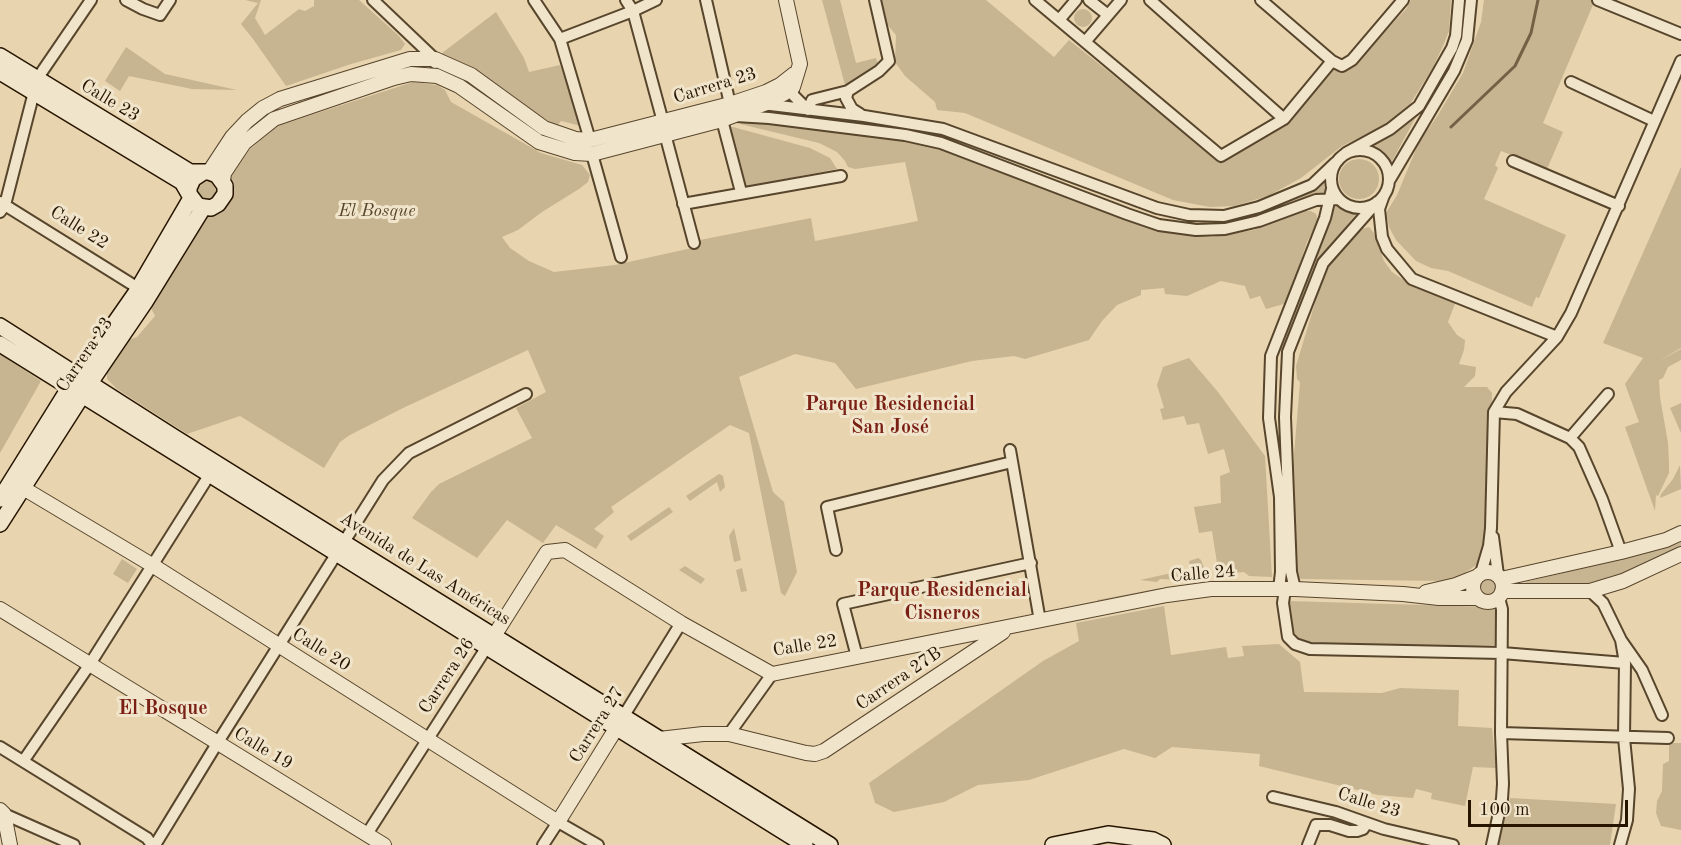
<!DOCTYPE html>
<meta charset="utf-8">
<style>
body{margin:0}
#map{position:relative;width:1681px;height:845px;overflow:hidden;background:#e8d5af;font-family:"Old Standard TT",serif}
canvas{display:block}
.scale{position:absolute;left:1468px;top:800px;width:160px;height:27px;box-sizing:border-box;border:3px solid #271500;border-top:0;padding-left:8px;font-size:18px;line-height:21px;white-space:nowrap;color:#271500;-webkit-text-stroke:4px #f0e4cb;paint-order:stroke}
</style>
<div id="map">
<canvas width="1681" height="845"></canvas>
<div class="scale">100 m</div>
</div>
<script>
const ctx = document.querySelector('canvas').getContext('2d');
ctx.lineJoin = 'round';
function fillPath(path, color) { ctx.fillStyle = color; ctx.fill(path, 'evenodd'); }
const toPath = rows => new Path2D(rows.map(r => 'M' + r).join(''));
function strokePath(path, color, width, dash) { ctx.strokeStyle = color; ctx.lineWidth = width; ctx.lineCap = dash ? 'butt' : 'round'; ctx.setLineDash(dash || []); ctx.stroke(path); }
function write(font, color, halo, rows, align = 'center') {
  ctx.font = font + ' "Old Standard TT",serif'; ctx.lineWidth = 6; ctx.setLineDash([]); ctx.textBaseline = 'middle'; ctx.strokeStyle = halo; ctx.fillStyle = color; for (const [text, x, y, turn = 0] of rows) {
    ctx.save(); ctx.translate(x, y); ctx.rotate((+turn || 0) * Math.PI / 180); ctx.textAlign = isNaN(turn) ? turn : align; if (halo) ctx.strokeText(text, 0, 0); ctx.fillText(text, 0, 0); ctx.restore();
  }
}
fillPath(toPath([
 [245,0,261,0,255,18,265,35,299,9,305,11,314,6,314,0,359,0,399,36,405,44,401,50,351,64,286,86,253,39,241,24,258,3],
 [822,0,840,0,856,63,876,58,878,64,853,83,845,85],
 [880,0,986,0,1054,57,1069,40,1221,161,1288,121,1333,68,1342,70,1364,54,1406,9,1411,0,1451,0,1449,31,1443,46,1432,69,1409,106,1387,124,1342,146,1301,178,1268,196,1234,206,1210,207,1173,200,965,113,937,110,935,102,905,76,895,62,896,35,884,21],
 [1484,0,1595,0,1543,123,1563,132,1547,169,1501,151,1495,165,1498,168,1484,199,1566,235,1539,298,1536,297,1532,307,1448,271,1431,268,1416,261,1396,240,1389,227,1386,213,1397,195,1419,142,1438,115,1463,73,1481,22],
 '1074 18a9 9 0 1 1 18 0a9 9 0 1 1-18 0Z',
 [496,12,524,58,529,72,560,65,581,126,561,121,557,126,446,59,442,53],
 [126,47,165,74,237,90,192,89,129,76,120,91,105,81],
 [413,82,437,85,445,90,451,102,541,153,582,165,590,175,588,182,579,189,542,212,518,230,502,237,510,248,529,261,554,272,615,265,701,246,700,240,811,218,815,241,918,221,905,162,855,169,848,167,845,161,837,152,819,143,740,124,744,122,915,140,963,155,1151,227,1184,234,1212,237,1254,230,1302,211,1311,211,1316,214,1318,220,1307,242,1287,303,1266,309,1260,296,1250,299,1245,286,1221,281,1187,296,1165,294,1164,288,1141,290,1141,295,1117,305,1102,321,1089,340,1025,359,1014,356,972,361,856,389,835,363,795,354,739,377,773,492,784,502,797,572,785,596,781,593,749,433,730,425,611,507,614,512,594,529,604,536,596,549,556,525,543,543,507,520,477,558,412,518,431,492,439,484,532,438,516,408,546,392,528,350,403,408,350,435,340,442,324,468,240,416,187,434,117,389,107,379,107,369,128,340,137,337,155,316,151,308,207,217,218,214,230,202,233,189,230,177,250,149,277,126],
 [1417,115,1391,163,1388,157,1370,145],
 [730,127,733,127,810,148,830,158,837,169,744,187],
 '1339 179a20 20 0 1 1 40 0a20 20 0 1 1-40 0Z',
 [1681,167,1681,348,1659,361,1681,349,1681,360,1668,367,1663,378,1659,380,1660,397,1668,443,1669,464,1669,473,1658,496,1656,495,1655,511,1625,427,1639,422,1625,384,1643,358,1603,343],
 [1326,179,1324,184,1326,193,1314,193,1287,206,1228,224,1228,222,1286,205,1314,191],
 '196 190a11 11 0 1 1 22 0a11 11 0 1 1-22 0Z',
 [1336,205,1356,214,1319,260,1282,349,1279,349],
 [1369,227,1374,233,1384,261,1392,272,1415,288,1456,301,1448,322,1457,335,1465,340,1464,350,1459,364,1476,367,1475,376,1464,387,1487,387,1492,393,1487,540,1481,558,1475,566,1457,578,1441,581,1301,579,1295,574,1294,455,1300,382,1297,379,1296,366,1323,276,1339,251,1361,229],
 [0,354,41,381,0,453],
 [1189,358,1218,392,1265,456,1272,577,1249,576,1244,572,1223,574,1219,576,1212,531,1199,533,1194,507,1221,503,1220,476,1230,472,1224,449,1208,454,1199,423,1187,425,1184,416,1163,420,1160,409,1164,408,1157,385,1163,367],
 [1681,403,1681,433,1670,408],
 [1680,465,1681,489,1660,498,1661,494,1673,479],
 [719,474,723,476,725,487,720,492,717,482,690,501,686,496],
 [669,507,673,512,631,541,627,536],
 [734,528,741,560,734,562,729,536],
 [1681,538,1681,549,1605,582,1523,587,1526,582,1653,551],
 [1198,558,1201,560,1208,578,1182,580,1160,579,1157,582,1140,580,1190,569,1189,561],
 [122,559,137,569,128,583,113,574],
 [685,566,705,579,701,584,679,570],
 [742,568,747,591,741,592,736,570],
 '1478 587a10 10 0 1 1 20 0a10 10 0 1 1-20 0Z',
 [1161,588,1167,589,1100,603,1097,600],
 [1288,601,1492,607,1498,611,1498,645,1470,646,1307,644,1293,638],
 [1164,606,1171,655,1226,647,1228,658,1244,656,1242,646,1279,644,1300,662,1304,692,1382,693,1400,688,1459,690,1458,726,1492,728,1496,768,1473,767,1465,806,1431,799,1432,793,1416,789,1413,798,1378,795,1259,766,1260,754,1172,747,1155,758,1124,749,1029,780,978,785,944,802,894,812,875,803,869,783,1043,661,1079,641,1076,623],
 [1669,743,1681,743,1681,830,1661,826,1656,813,1657,801,1662,791,1663,764,1669,761],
 [1510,798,1616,804,1610,845,1498,845]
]), '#c7b491');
strokePath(toPath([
 [1451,127,1515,66,1531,33,1538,0]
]), '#736146', 3);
const minor = toPath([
 [126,0,143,9,160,15,170,0],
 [373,0,435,59,435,63],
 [534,0,560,39,590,140],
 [626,0,633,11,663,122],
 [706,0,730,104,737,104],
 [1035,0,1221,156,1284,119,1332,61],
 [1089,0,1108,15],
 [1150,0,1284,119],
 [1261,0,1332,61,1342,66,1352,60,1403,0],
 [1598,0,1681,34],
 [1059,20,1076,0],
 [560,39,633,11,656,0],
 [1085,42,1121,0],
 [37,79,91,0],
 [1571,82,1654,121],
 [793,87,793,95,808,110,812,100,848,91,879,71,889,61,875,0],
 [848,91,846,98,852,109,860,114],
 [762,104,864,116,943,129,1157,208,1189,215,1224,216,1259,207,1312,185,1335,163],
 [736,116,769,118,905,135,941,143,1127,214,1159,225,1196,230,1225,229,1259,221,1316,200,1339,199],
 [722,120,741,192],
 [665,134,694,243],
 '1331 179a29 29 0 1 1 58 0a29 29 0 1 1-58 0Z',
 [1346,153,1390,129,1419,106,1452,48,1456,36,1459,0],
 [592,154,621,257],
 [1513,161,1619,206],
 [1389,181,1454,71,1467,40,1471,0],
 [1384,195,1379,209,1382,237,1387,249,1412,279,1557,337],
 [0,202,138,288],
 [683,204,841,176],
 [0,212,5,205,34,92],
 [1494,412,1517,414,1570,438,1579,447,1602,499,1621,552],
 [1570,438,1608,394],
 [1010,450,1040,621],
 [1493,537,1498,575],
 [836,550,827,507,1012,462],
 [1481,573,1489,546,1491,528,1494,412,1506,392,1557,337,1571,313,1681,61],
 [1279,589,1281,572,1280,497,1269,418,1271,356,1325,218,1332,189],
 [1285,589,1283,603,1288,637,1295,644,1310,649,1502,653,1625,663],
 [1295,589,1291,572,1285,417,1288,352,1323,263,1377,202],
 [1590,591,1603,603,1621,640,1642,670,1662,715],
 [857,657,843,604,1031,563],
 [623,717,681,623],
 [1501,733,1668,738],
 [729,734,772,674],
 [0,747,147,838,152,845],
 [24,760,90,664,210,474],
 [1273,797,1336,812,1384,829,1453,845],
 [4,814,74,845],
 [367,834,490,642],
 [155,845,218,742,383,480,409,453,526,394],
 [543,845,558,822,598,845],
 [1308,845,1316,825,1330,825,1349,831,1357,831,1363,829,1367,823],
 [1492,845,1502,799,1503,784,1501,733,1502,609,1499,598],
 [1620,845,1627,820,1629,789,1624,738,1625,663,1621,640]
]);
const tertiary = toPath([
 [209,172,232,137,247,121,263,108,280,99,410,59,435,59,471,75,544,128,576,139,590,140,730,104,766,92,780,85,794,74],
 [223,182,224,173,244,143,274,119,394,78,411,74,437,76,459,86,539,142,575,153,592,154,722,120,764,104,785,93,793,87,800,64,786,0],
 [23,488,152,565,558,822,622,719],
 '1473 587a15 15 0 1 1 30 0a15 15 0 1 1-30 0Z',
 [1501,579,1621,552,1666,540,1681,533],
 [1502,591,1590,591,1623,581,1681,554],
 [1426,592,1456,585,1476,577],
 [0,609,384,845],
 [494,636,547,552,565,550,681,623,772,674,1167,595,1211,589,1295,589,1403,594,1439,598,1478,598],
 [659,739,703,734,729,734,806,753,815,754,824,751,1003,632],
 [0,810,4,814,10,845]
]);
const secondary = toPath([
 [0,56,190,172,209,172,217,175,225,186,225,194,218,204,211,208,198,206,189,194,189,188,193,179,202,173],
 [0,72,182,182,189,194],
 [0,326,174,437,830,845],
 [0,344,805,845],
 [0,499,66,393,135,294,191,198],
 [0,524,94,377,145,302,203,208],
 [1053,845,1108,834,1153,840,1163,845]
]);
strokePath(minor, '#57452c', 14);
strokePath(tertiary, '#57452c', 16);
strokePath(secondary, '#271500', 18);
strokePath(minor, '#f0e4cb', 10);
strokePath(tertiary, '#f0e4cb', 14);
strokePath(secondary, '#f0e4cb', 15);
write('18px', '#271500', '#f0e4cb', [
 ["Carrera 23",715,86,-17],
 ["Calle 23",110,101,31],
 ["Calle 22",79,228,32],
 ["Carrera 23",85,355,-56],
 ["Avenida de Las Américas",425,569,32],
 ["Calle 24",1203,574,-5],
 ["Calle 22",805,646,-9],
 ["Calle 20",321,650,32],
 ["Carrera 26",447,676,-57],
 ["Carrera 27B",899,679,-34],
 ["Carrera 27",597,725,-58],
 ["Calle 19",263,749,31],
 ["Calle 23",1369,803,17]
]);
write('italic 18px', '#57452c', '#f0e4cb', [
 ["El Bosque",377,211]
]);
write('bold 20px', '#7a1f14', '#f0e4cb', [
 ["Parque Residencial",890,405],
 ["San José",890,428],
 ["Parque Residencial",942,591],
 ["Cisneros",942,614],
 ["El Bosque",163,709]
]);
</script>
